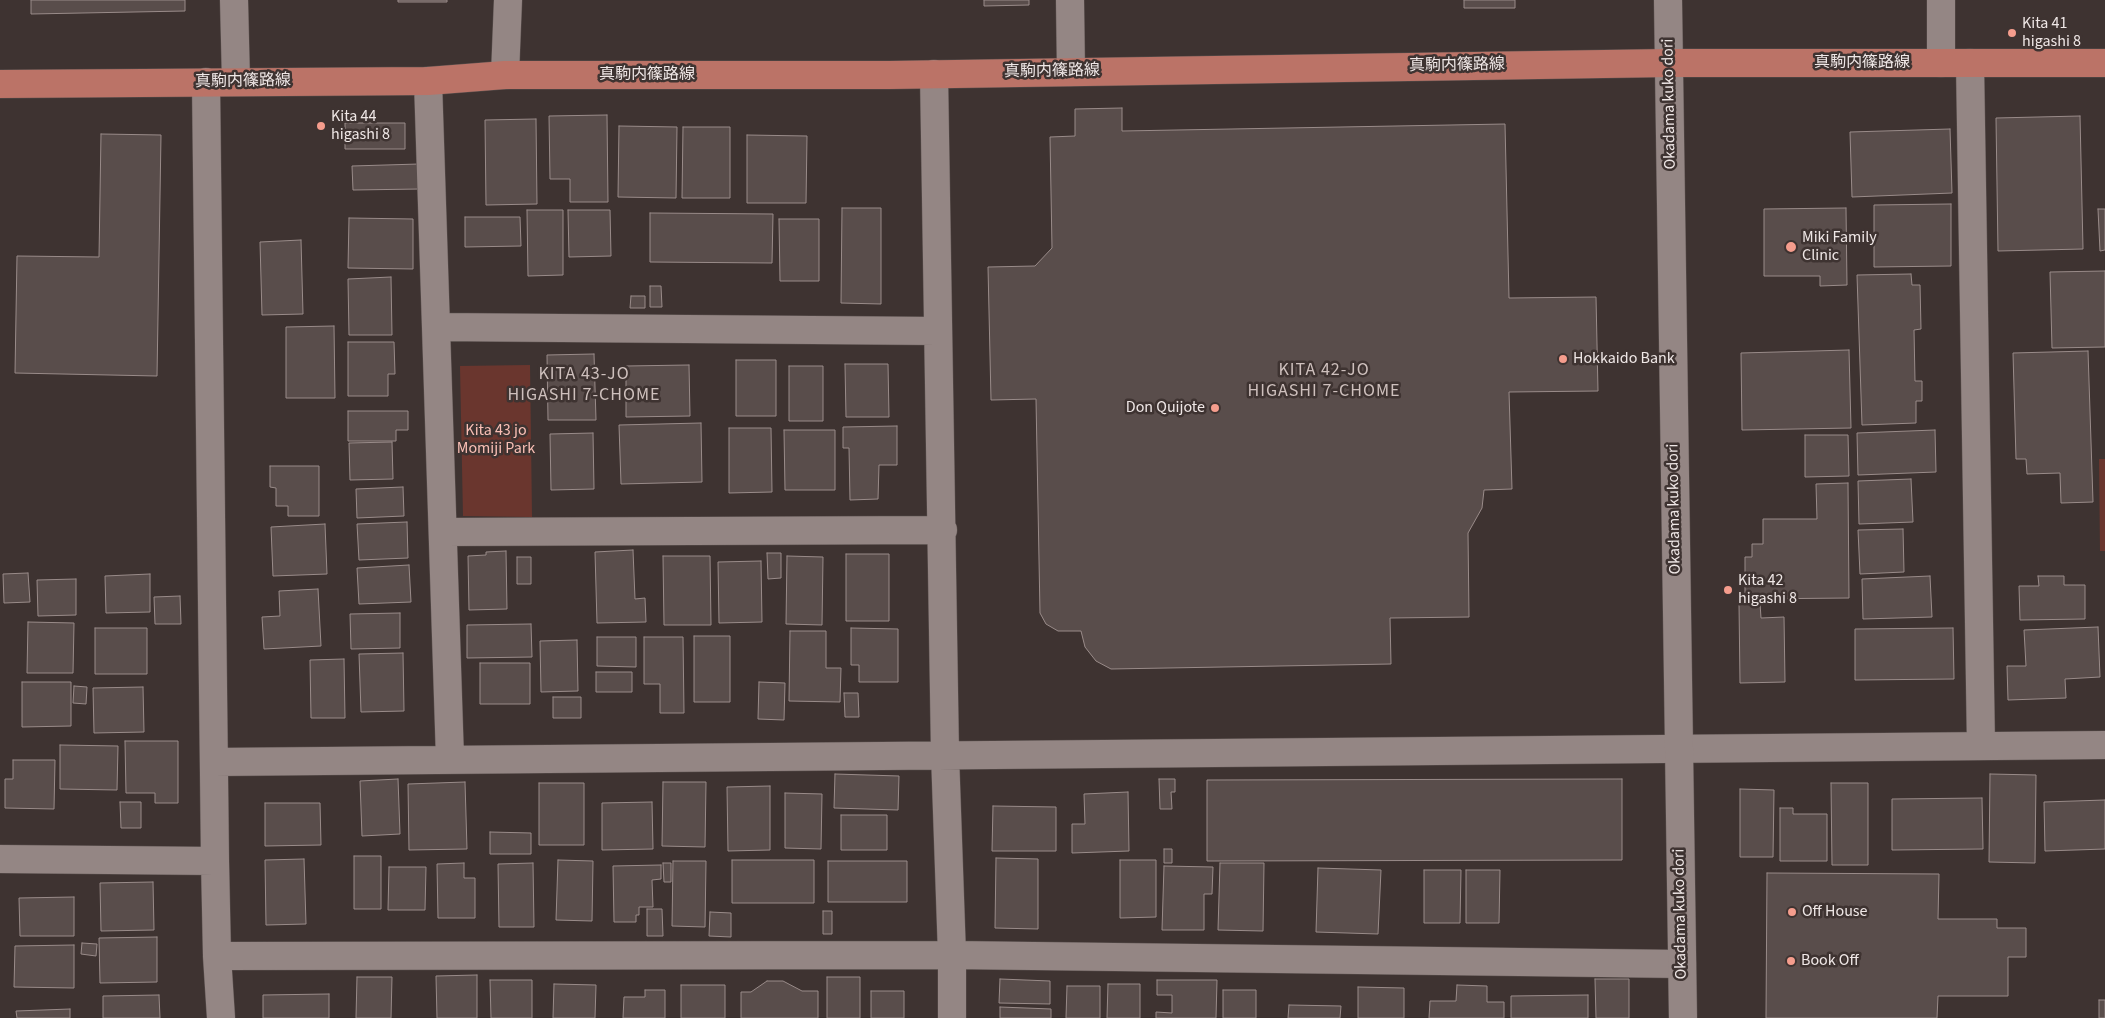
<!DOCTYPE html>
<meta charset="utf-8">
<style>
body{margin:0}
canvas{display:block;background:#3e3331}
</style>
<canvas width="2105" height="1018"></canvas>
<script>
const ctx = document.querySelector('canvas').getContext('2d');
ctx.lineJoin = 'round';
function fillPath(path, color) { ctx.fillStyle = color; ctx.fill(path, 'evenodd'); }
const toPath = rows => new Path2D(rows.map(r => 'M' + r).join(''));
function strokePath(path, color, width, dash) { ctx.strokeStyle = color; ctx.lineWidth = width; ctx.lineCap = dash ? 'butt' : 'round'; ctx.setLineDash(dash || []); ctx.stroke(path); }
function write(font, color, halo, rows, align = 'center') {
  ctx.font = font + ' "Source Sans 3","Noto Sans JP",sans-serif'; ctx.lineWidth = 5; ctx.setLineDash([]); ctx.textBaseline = 'middle'; ctx.strokeStyle = halo; ctx.fillStyle = color; for (const [text, x, y, turn = 0] of rows) {
    ctx.save(); ctx.translate(x, y); ctx.rotate((+turn || 0) * Math.PI / 180); ctx.textAlign = isNaN(turn) ? turn : align; if (halo) ctx.strokeText(text, 0, 0); ctx.fillText(text, 0, 0); ctx.restore();
  }
}
fillPath(toPath([
 [530,365,532,517,463,516,460,366],
 [2099,459,2105,459,2105,551,2100,551]
]), '#6a362e');
const building = toPath([
 [31,0,185,0,185,11,31,14,31,0],
 [398,0,447,0,447,2,398,2,398,0],
 [984,0,1029,0,1029,5,984,6,984,0],
 [1464,0,1515,0,1515,8,1464,8,1464,0],
 [1122,108,1122,131,1505,124,1509,298,1596,297,1598,391,1509,392,1512,489,1484,490,1482,508,1468,533,1469,617,1390,618,1391,664,1111,669,1096,661,1085,647,1081,631,1058,631,1046,624,1040,613,1036,399,991,400,988,267,1035,266,1052,248,1050,137,1075,136,1075,109,1122,108],
 [607,115,608,202,570,202,570,179,550,179,549,116,607,115],
 [2080,116,2083,249,1998,251,1996,118,2080,116],
 [536,119,537,204,486,205,485,120,536,119],
 [345,123,405,123,405,149,345,149,345,123],
 [619,126,677,127,676,198,618,197,619,126],
 [683,127,730,127,730,198,682,198,683,127],
 [1950,129,1952,193,1852,197,1850,132,1950,129],
 [101,134,161,135,157,376,15,373,17,256,99,257,101,134],
 [747,135,807,136,806,203,747,203,747,135],
 [419,164,420,189,353,190,352,166,419,164],
 [1951,204,1951,266,1874,267,1874,205,1951,204],
 [842,208,881,208,881,304,841,303,842,208],
 [1846,208,1847,285,1820,286,1820,276,1764,276,1764,209,1846,208],
 [2098,209,2105,209,2105,250,2100,251,2098,209],
 [527,210,563,210,563,275,528,276,527,210],
 [568,210,610,210,611,256,569,257,568,210],
 [650,213,773,214,772,263,650,262,650,213],
 [465,217,520,217,521,246,465,247,465,217],
 [349,218,413,219,413,269,348,268,349,218],
 [779,219,819,219,819,281,780,281,779,219],
 [301,240,303,314,262,315,260,242,301,240],
 [2105,271,2105,347,2052,348,2050,272,2105,271],
 [1911,274,1912,285,1920,285,1921,329,1914,330,1915,381,1922,381,1922,401,1916,401,1916,423,1862,425,1857,275,1911,274],
 [391,277,392,335,349,335,348,279,391,277],
 [650,286,661,286,662,307,650,307,650,286],
 [631,296,645,296,645,308,630,308,631,296],
 [334,326,335,398,286,398,286,327,334,326],
 [348,342,394,342,395,374,388,374,388,396,348,396,348,342],
 [1849,350,1851,428,1742,430,1741,353,1849,350],
 [2088,351,2093,502,2061,503,2060,473,2027,474,2026,459,2016,459,2013,353,2088,351],
 [594,354,596,420,548,420,547,355,594,354],
 [736,360,776,360,776,416,736,416,736,360],
 [845,364,888,364,889,417,846,417,845,364],
 [689,365,690,416,626,417,626,366,689,365],
 [789,366,823,366,823,421,789,421,789,366],
 [348,411,408,411,408,430,396,430,396,441,348,441,348,411],
 [701,423,702,482,621,484,619,425,701,423],
 [897,426,897,465,879,465,878,499,850,500,849,448,843,448,843,427,897,426],
 [729,428,771,428,772,492,729,493,729,428],
 [784,430,835,430,835,490,785,490,784,430],
 [1935,430,1936,472,1858,475,1857,433,1935,430],
 [593,433,594,489,551,490,550,434,593,433],
 [1805,435,1848,435,1849,476,1805,477,1805,435],
 [392,442,393,479,350,480,349,443,392,442],
 [270,466,319,466,319,516,288,516,288,506,276,506,276,488,270,487,270,466],
 [1911,479,1913,522,1859,524,1858,481,1911,479],
 [1848,483,1849,598,1745,599,1745,557,1752,557,1752,544,1763,544,1763,519,1817,519,1816,484,1848,483],
 [403,487,404,516,357,518,356,489,403,487],
 [407,522,408,558,359,560,357,524,407,522],
 [325,524,327,574,273,576,271,527,325,524],
 [1903,529,1904,572,1860,574,1858,530,1903,529],
 [633,550,635,599,645,598,646,622,597,623,595,552,633,550],
 [506,551,507,609,469,610,468,556,486,555,486,552,506,551],
 [767,553,781,553,781,578,768,579,767,553],
 [846,554,889,554,889,621,846,621,846,554],
 [663,556,710,556,711,625,664,625,663,556],
 [787,556,823,557,822,625,786,624,787,556],
 [517,557,531,557,531,584,517,584,517,557],
 [761,561,762,622,719,623,718,562,761,561],
 [409,565,411,602,359,604,357,568,409,565],
 [28,573,30,602,4,603,3,574,28,573],
 [150,574,150,612,106,613,105,576,150,574],
 [1930,576,1932,617,1863,619,1862,579,1930,576],
 [2038,576,2064,576,2064,585,2085,585,2085,619,2020,620,2019,586,2039,586,2038,576],
 [76,579,76,615,38,616,37,580,76,579],
 [318,589,321,646,264,649,262,617,280,616,279,591,318,589],
 [180,596,181,624,155,624,154,597,180,596],
 [1739,603,1760,603,1761,618,1784,617,1785,682,1740,683,1739,603],
 [400,613,400,648,351,649,350,614,400,613],
 [28,622,74,623,73,673,27,673,28,622],
 [531,624,532,657,467,658,467,625,531,624],
 [2098,627,2100,677,2065,679,2066,698,2008,700,2007,666,2026,666,2024,630,2098,627],
 [95,628,147,628,147,674,95,674,95,628],
 [851,628,898,629,898,682,859,682,859,665,851,665,851,628],
 [1953,628,1954,679,1855,680,1855,629,1953,628],
 [790,631,826,631,826,668,841,668,840,702,789,701,790,631],
 [694,636,730,636,730,702,694,702,694,636],
 [597,637,636,637,636,667,597,666,597,637],
 [644,637,683,637,684,713,660,713,660,684,644,684,644,637],
 [577,640,578,691,541,692,540,641,577,640],
 [403,653,404,711,361,712,359,654,403,653],
 [344,659,345,718,311,718,310,660,344,659],
 [480,663,530,663,530,704,480,704,480,663],
 [596,672,632,672,632,692,596,692,596,672],
 [22,682,71,682,71,726,22,727,22,682],
 [759,682,785,683,784,720,758,719,759,682],
 [74,686,87,687,86,704,73,703,74,686],
 [143,687,144,732,94,733,93,688,143,687],
 [844,693,858,693,859,717,845,717,844,693],
 [553,697,581,697,581,718,553,718,553,697],
 [125,741,178,741,178,803,155,803,155,793,126,793,125,741],
 [60,745,118,746,117,790,60,789,60,745],
 [13,760,55,760,54,809,5,808,5,779,13,779,13,760],
 [835,774,899,776,898,810,834,808,835,774],
 [1990,774,2036,775,2035,863,1989,862,1990,774],
 [398,779,400,834,362,836,360,781,398,779],
 [1159,779,1175,779,1175,792,1171,792,1172,809,1160,809,1159,779],
 [1622,779,1622,860,1207,861,1207,780,1622,779],
 [465,782,467,849,409,850,408,784,465,782],
 [663,782,706,782,705,847,662,846,663,782],
 [539,783,584,783,584,845,539,845,539,783],
 [1831,783,1868,783,1868,865,1832,865,1831,783],
 [770,786,770,850,728,851,727,787,770,786],
 [1740,789,1774,790,1773,857,1740,857,1740,789],
 [1128,792,1129,851,1072,853,1072,824,1085,824,1084,794,1128,792],
 [785,793,822,794,821,849,785,848,785,793],
 [1982,798,1983,849,1892,850,1892,799,1982,798],
 [2105,800,2105,849,2045,851,2044,802,2105,800],
 [120,802,141,802,141,828,121,828,120,802],
 [652,802,653,849,602,850,602,803,652,802],
 [265,803,320,803,321,845,265,846,265,803],
 [993,806,1056,807,1056,851,992,851,993,806],
 [1780,808,1793,808,1793,814,1827,814,1827,861,1780,861,1780,808],
 [841,815,887,815,887,850,841,850,841,815],
 [490,832,531,833,531,854,490,854,490,832],
 [1164,849,1172,849,1172,863,1164,863,1164,849],
 [354,856,381,856,381,909,354,909,354,856],
 [996,858,1038,859,1038,929,995,928,996,858],
 [304,859,306,924,266,925,265,860,304,859],
 [558,860,593,861,592,921,556,920,558,860],
 [732,860,814,860,814,903,732,903,732,860],
 [1120,860,1156,860,1156,917,1120,918,1120,860],
 [673,861,706,861,705,927,672,926,673,861],
 [828,861,907,861,907,902,828,902,828,861],
 [464,863,464,878,475,878,475,918,438,918,437,864,464,863],
 [533,863,534,927,499,927,498,864,533,863],
 [663,863,671,863,671,882,664,882,663,863],
 [1220,863,1264,863,1263,931,1218,930,1220,863],
 [661,865,661,879,652,880,653,907,639,907,639,915,636,915,636,922,614,922,613,866,661,865],
 [1164,866,1213,867,1212,894,1204,894,1204,930,1162,930,1164,866],
 [389,867,426,867,425,910,388,910,389,867],
 [1318,868,1381,870,1378,934,1316,932,1318,868],
 [1424,870,1461,870,1460,923,1424,923,1424,870],
 [1466,870,1500,870,1499,923,1466,923,1466,870],
 [1767,873,1939,874,1938,919,1997,919,1997,928,2026,928,2026,957,2008,957,2008,996,1938,996,1937,1018,1766,1018,1767,873],
 [153,882,154,930,101,931,100,883,153,882],
 [74,897,74,936,20,936,19,898,74,897],
 [647,909,662,909,663,936,647,936,647,909],
 [823,911,832,911,832,934,823,934,823,911],
 [710,912,731,913,731,937,709,936,710,912],
 [157,937,157,982,100,983,99,938,157,937],
 [82,943,97,944,96,956,81,954,82,943],
 [74,945,74,988,14,987,15,946,74,945],
 [477,975,477,1018,437,1018,436,976,477,975],
 [357,977,392,977,391,1018,356,1018,357,977],
 [827,977,860,977,860,1018,827,1018,827,977],
 [1000,979,1050,981,1050,1004,999,1003,1000,979],
 [1595,979,1629,979,1629,1018,1596,1018,1595,979],
 [490,980,532,980,532,1018,491,1018,490,980],
 [1157,980,1217,980,1216,1018,1156,1018,1156,1012,1172,1013,1172,995,1157,995,1157,980],
 [767,981,783,981,802,991,818,991,818,1018,741,1018,741,992,751,992,767,981],
 [554,984,596,985,595,1018,553,1018,554,984],
 [1108,984,1140,984,1140,1018,1107,1018,1108,984],
 [681,985,725,985,725,1018,681,1018,681,985],
 [1457,985,1487,986,1487,1002,1504,1002,1504,1018,1429,1018,1430,1001,1456,1001,1457,985],
 [1067,986,1100,986,1100,1018,1066,1018,1067,986],
 [1358,987,1404,988,1404,1018,1358,1018,1358,987],
 [645,990,665,990,665,1018,623,1018,624,997,645,997,645,990],
 [1223,990,1256,990,1256,1018,1223,1018,1223,990],
 [871,991,904,991,904,1018,871,1018,871,991],
 [329,994,329,1018,263,1018,263,995,329,994],
 [159,995,160,1018,103,1018,103,996,159,995],
 [1588,995,1588,1018,1511,1018,1511,996,1588,995],
 [2099,1000,2105,1000,2105,1018,2099,1018,2099,1000],
 [1289,1005,1341,1006,1340,1018,1288,1018,1289,1005],
 [1000,1007,1051,1009,1051,1018,1000,1018,1000,1007],
 [70,1009,70,1018,17,1018,16,1011,70,1009]
]);
fillPath(building, '#594d4b');
strokePath(building, '#998b89', 1);
const street = toPath([
 [234,0,236,81],
 [1070,0,1071,72],
 [1941,0,1941,63],
 [1970,63,1981,746],
 [934,74,945,754,952,955,952,1018],
 [505,75,508,0],
 [428,81,450,759],
 [206,82,215,861,217,956,221,1018],
 [436,327,937,331],
 [443,532,943,530],
 [214,762,2105,745],
 [0,859,215,861],
 [217,956,952,955,1682,964]
]);
const secondary = toPath([
 [1668,0,1683,1018]
]);
const primary = toPath([
 [0,84,428,81,505,75,890,75,1669,63,2105,63]
]);
strokePath(street, '#5a504e', 29);
strokePath(secondary, '#5a504e', 29);
strokePath(primary, '#5a504e', 29);
strokePath(street, '#948684', 28);
strokePath(secondary, '#948684', 28);
strokePath(primary, '#bb7367', 28);
for (const [x, y, r, color] of [
 [2012,33,5,"#f59d8d"],
 [321,126,5,"#f59d8d"],
 [1791,247,6,"#f59d8d"],
 [1563,359,5,"#f59d8d"],
 [1215,408,5,"#f59d8d"],
 [1728,590,5,"#f59d8d"],
 [1792,912,5,"#f59d8d"],
 [1791,961,5,"#f59d8d"]
]) { const dot = new Path2D(); dot.arc(x, y, r, 0, 2 * Math.PI); ctx.fillStyle = color; ctx.fill(dot); strokePath(dot, '#3e3331', 2); }
write('16px', '#efe7e6', '#3e3331', [
 ["Kita 41",2022,24],
 ["higashi 8",2022,42],
 ["Kita 44",331,117],
 ["higashi 8",331,135],
 ["Miki Family",1802,238],
 ["Clinic",1802,256],
 ["Hokkaido Bank",1573,359],
 ["Don Quijote",1205,408,"right"],
 ["Kita 42",1738,581],
 ["higashi 8",1738,599],
 ["Off House",1802,912],
 ["Book Off",1801,961]
], 'left');
write('16px', '#efe7e6', '#3e3331', [
 ["真駒内篠路線",1862,63],
 ["真駒内篠路線",1457,66,-1],
 ["真駒内篠路線",1052,72,-1],
 ["真駒内篠路線",647,75],
 ["真駒内篠路線",243,82,-1],
 ["Okadama kuko dori",1670,104,-91],
 ["Okadama kuko dori",1675,509,-91],
 ["Okadama kuko dori",1681,914,-91]
]);
write('16px', '#f9bfb5', '#3e3331', [
 ["Kita 43 jo",496,431],
 ["Momiji Park",496,449]
]);
ctx.letterSpacing = '1px';
write('18px', '#cec0bd', '#3e3331', [
 ["KITA 42-JO",1324,371],
 ["HIGASHI 7-CHOME",1324,392],
 ["KITA 43-JO",584,375],
 ["HIGASHI 7-CHOME",584,396]
]);
ctx.letterSpacing = '0px';
</script>
